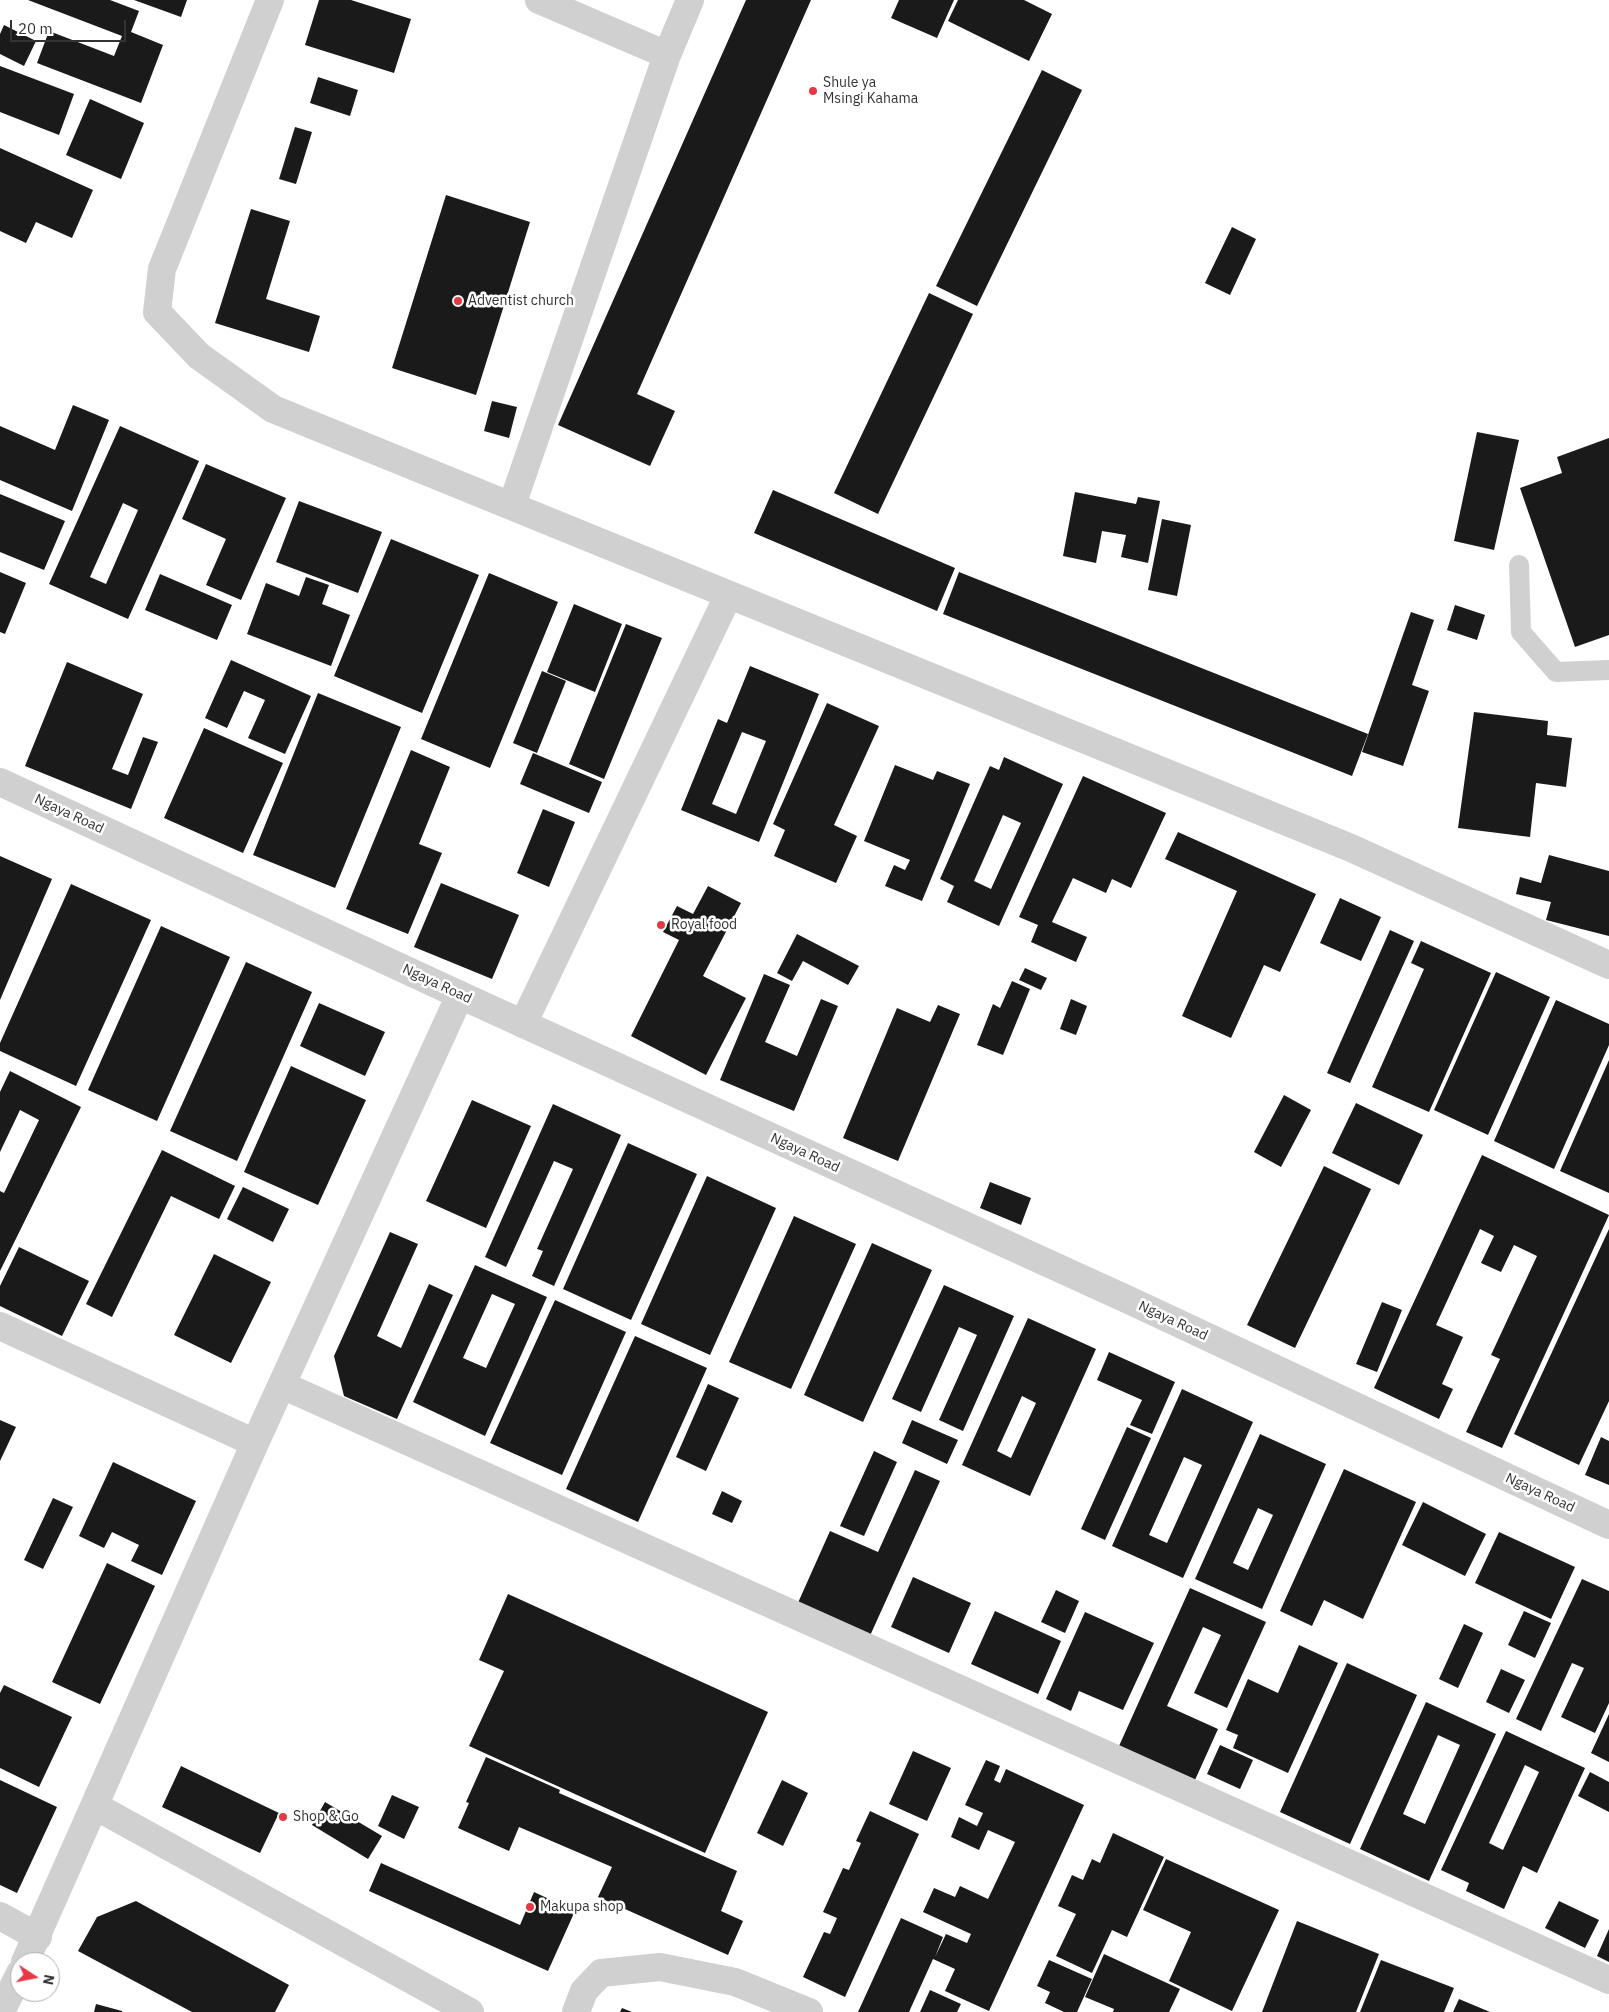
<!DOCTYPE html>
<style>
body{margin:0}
#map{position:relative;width:1609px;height:2012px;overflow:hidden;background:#fff;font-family:"IBM Plex Sans",sans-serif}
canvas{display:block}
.north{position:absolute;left:10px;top:1952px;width:50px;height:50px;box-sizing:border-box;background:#fff;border:1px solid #adadad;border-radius:50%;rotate:101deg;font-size:14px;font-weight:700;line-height:20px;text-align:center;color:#333}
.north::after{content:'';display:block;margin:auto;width:18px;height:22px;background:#e63946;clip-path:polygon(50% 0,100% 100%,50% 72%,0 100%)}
.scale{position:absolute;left:10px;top:20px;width:116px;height:22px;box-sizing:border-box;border:2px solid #333;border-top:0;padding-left:6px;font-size:15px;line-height:18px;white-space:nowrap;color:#333;-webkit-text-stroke:4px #fff;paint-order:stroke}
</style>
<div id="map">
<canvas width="1609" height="2012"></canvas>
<div class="north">N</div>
<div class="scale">20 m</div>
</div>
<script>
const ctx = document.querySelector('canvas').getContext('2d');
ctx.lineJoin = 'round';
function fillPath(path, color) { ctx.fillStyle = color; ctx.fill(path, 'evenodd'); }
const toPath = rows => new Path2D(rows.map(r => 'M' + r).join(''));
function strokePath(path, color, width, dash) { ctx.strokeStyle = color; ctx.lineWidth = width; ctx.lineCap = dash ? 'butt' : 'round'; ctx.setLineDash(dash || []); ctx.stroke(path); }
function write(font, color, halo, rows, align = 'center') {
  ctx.font = font + ' "IBM Plex Sans",sans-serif'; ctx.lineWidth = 5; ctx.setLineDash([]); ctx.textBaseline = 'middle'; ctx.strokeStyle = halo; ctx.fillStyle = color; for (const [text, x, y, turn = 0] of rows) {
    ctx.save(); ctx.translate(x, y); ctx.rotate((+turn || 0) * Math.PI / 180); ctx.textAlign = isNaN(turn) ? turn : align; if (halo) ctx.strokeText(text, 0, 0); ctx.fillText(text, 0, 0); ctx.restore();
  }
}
fillPath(toPath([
 [28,0,110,0,139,11,131,32,163,45,141,103,37,63,49,31,114,56,122,36],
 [134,0,187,0,181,17],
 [319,0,351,0,411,19,394,73,305,45],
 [746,0,811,0,637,394,675,411,650,466,558,425],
 [899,0,954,0,937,38,891,18],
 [958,0,1024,0,1052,14,1029,61,948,21],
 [4,25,36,41,24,66,0,54,0,34],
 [0,66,74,94,59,135,0,112],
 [1042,70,1082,90,977,306,936,286],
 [318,77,358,90,350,116,310,103],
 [90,99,144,123,121,179,66,155],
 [295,127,312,132,296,184,279,179],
 [0,148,93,190,72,238,36,222,26,243,0,231],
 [446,195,530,222,476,395,392,368],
 [251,209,290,221,266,299,320,316,309,352,215,323],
 [1232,227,1256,239,1230,295,1205,283],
 [929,293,973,314,878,514,834,493],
 [492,401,517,407,509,438,484,431],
 [73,405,109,420,72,511,0,480,0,426,55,450],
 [120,426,199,461,128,619,49,584],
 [123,503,138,510,106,584,90,577],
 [1477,432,1519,440,1494,550,1454,541],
 [1609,438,1609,635,1575,647,1520,488,1562,473,1557,457],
 [206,464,286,498,241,600,206,585,226,539,182,519],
 [773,490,955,568,937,611,754,533],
 [1075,492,1136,504,1138,497,1160,501,1148,563,1121,557,1126,535,1102,531,1096,563,1063,556],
 [0,494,65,521,44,570,0,552],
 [299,501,382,532,358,593,276,562],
 [1162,519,1191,525,1177,596,1148,590],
 [391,539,479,575,422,713,334,676],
 [0,572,26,583,5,634,0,632],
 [959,572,1368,734,1352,776,943,614],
 [489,573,558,602,490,768,421,739],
 [160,574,232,605,217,640,145,610],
 [306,577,329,585,322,604,350,615,331,666,247,634,266,583,299,596],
 [574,604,622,624,595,692,547,672],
 [1455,605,1485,615,1477,640,1447,630],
 [1411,612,1434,620,1412,685,1429,691,1403,766,1362,752],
 [626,624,662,638,604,779,569,764],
 [231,660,311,696,285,754,248,738,265,700,244,691,227,728,205,718],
 [67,662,143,694,112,769,128,775,143,737,158,742,131,809,25,766],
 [750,666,819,694,759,842,681,810,718,719,727,723],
 [742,732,766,741,736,814,712,804],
 [542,671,566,681,537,753,513,743],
 [318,693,401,727,335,888,253,855],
 [827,703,879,726,834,825,857,836,836,883,774,856,785,830,773,824],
 [1474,712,1548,721,1547,735,1572,738,1566,787,1536,783,1530,837,1458,828],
 [204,728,283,763,243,853,164,818],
 [411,750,450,767,419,844,442,853,408,934,346,909],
 [533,753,602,782,589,813,520,784],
 [1004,757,1063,784,999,926,947,902,954,886,940,879,990,766,999,770],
 [1003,815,1021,823,991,889,974,881],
 [895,765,933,780,937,771,970,784,922,901,885,886,894,865,905,870,910,860,864,841],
 [1083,776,1166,813,1131,888,1112,879,1106,893,1073,878,1052,922,1087,937,1076,962,1031,942,1038,925,1019,917],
 [543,809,575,822,549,887,517,873],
 [1178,832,1316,894,1280,972,1264,965,1231,1038,1182,1016,1237,891,1165,859],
 [1549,855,1609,871,1609,936,1546,920,1551,902,1516,894,1520,877,1541,883],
 [0,856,52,879,0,1000],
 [441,883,519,915,492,979,414,947],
 [71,884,151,920,76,1086,0,1051,0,1043],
 [708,886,741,903,703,976,746,998,706,1075,631,1036,679,940,663,932,677,906,693,914],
 [1340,898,1381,917,1361,961,1320,943],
 [161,926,230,957,157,1121,88,1090],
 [1390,930,1414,941,1350,1083,1327,1073],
 [797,934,859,966,848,985,803,961,792,981,777,973],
 [1421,941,1491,973,1429,1112,1372,1087,1424,969,1411,963],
 [246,962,312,992,237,1161,170,1131],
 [1025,968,1047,978,1041,990,1019,980],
 [1496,972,1550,997,1488,1135,1434,1110],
 [764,974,790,985,765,1042,797,1056,821,999,838,1006,794,1111,720,1080],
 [1012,981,1030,989,1003,1055,977,1045,993,1004,1000,1008],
 [1071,999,1087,1006,1076,1035,1060,1029],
 [1556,1000,1609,1024,1609,1045,1554,1169,1494,1141],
 [319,1003,385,1032,365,1076,300,1046],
 [938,1005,960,1014,898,1161,843,1138,897,1008,930,1022],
 [1609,1060,1609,1193,1560,1171],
 [291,1066,366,1100,318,1205,244,1172],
 [10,1071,81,1107,0,1271,0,1191,4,1193,39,1120,20,1110,0,1152,0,1092],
 [1284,1095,1311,1110,1281,1167,1254,1152],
 [472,1100,531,1126,486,1228,426,1201],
 [1356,1103,1423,1135,1399,1185,1332,1153],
 [553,1104,621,1135,554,1286,532,1276,543,1251,537,1249,573,1169,554,1161,506,1267,485,1257],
 [628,1143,697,1174,631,1320,563,1289],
 [162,1150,235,1186,219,1219,171,1196,112,1317,86,1304],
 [1482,1155,1609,1215,1502,1448,1466,1432,1500,1359,1491,1355,1537,1256,1514,1245,1501,1272,1481,1263,1494,1236,1480,1229,1436,1325,1463,1337,1442,1384,1453,1389,1439,1419,1374,1388],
 [1324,1166,1371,1189,1295,1348,1247,1325],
 [707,1176,776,1208,710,1355,641,1324],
 [990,1182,1031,1198,1021,1225,980,1208],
 [243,1187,289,1209,273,1242,227,1219],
 [794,1216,856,1244,791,1389,729,1362],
 [1609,1229,1609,1401,1579,1465,1514,1434],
 [390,1232,418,1244,377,1336,401,1348,429,1284,453,1295,397,1419,344,1396,334,1356],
 [872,1243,932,1270,863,1422,804,1395],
 [19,1247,89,1281,62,1336,0,1306,0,1286],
 [214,1254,271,1282,231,1363,174,1335],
 [475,1265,547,1297,485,1436,413,1402],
 [492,1294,515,1304,486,1368,463,1358],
 [944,1285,1014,1316,963,1431,939,1420,977,1335,959,1327,921,1412,892,1399],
 [555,1300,626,1332,562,1475,490,1443],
 [1382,1302,1402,1310,1377,1372,1356,1364],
 [1028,1318,1096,1349,1030,1496,962,1465],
 [1022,1396,1036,1403,1011,1458,997,1451],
 [635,1336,707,1368,638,1522,566,1489],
 [1109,1352,1175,1382,1152,1434,1130,1425,1142,1400,1097,1380],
 [708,1384,739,1398,706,1471,676,1457],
 [1182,1389,1253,1422,1183,1578,1112,1546],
 [1184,1457,1202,1465,1167,1543,1149,1535],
 [0,1420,16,1427,0,1461],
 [912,1420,958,1440,947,1464,902,1443],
 [1127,1427,1151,1438,1105,1540,1081,1529],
 [1260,1434,1326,1464,1262,1609,1195,1579],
 [1258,1508,1273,1515,1248,1570,1233,1563],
 [1601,1437,1609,1441,1609,1485,1585,1475],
 [874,1451,897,1462,864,1536,840,1526],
 [113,1462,196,1501,162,1575,131,1561,139,1545,112,1532,104,1548,79,1536],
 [1344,1469,1416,1502,1363,1619,1324,1600,1312,1626,1280,1611],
 [915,1470,940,1481,869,1638,797,1605,830,1531,878,1552],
 [722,1491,742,1501,732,1523,712,1514],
 [53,1498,73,1507,43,1569,24,1560],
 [1423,1502,1486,1534,1465,1576,1402,1545],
 [1499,1532,1575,1567,1551,1619,1475,1583],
 [107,1563,155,1586,100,1704,52,1682],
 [913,1577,971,1603,949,1653,891,1627],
 [1582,1579,1609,1591,1609,1703,1595,1733,1561,1717,1584,1668,1572,1663,1541,1731,1516,1719],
 [1190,1588,1266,1622,1227,1708,1194,1693,1221,1635,1203,1627,1167,1706,1218,1729,1195,1780,1119,1746],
 [1056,1590,1079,1601,1065,1633,1041,1622],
 [508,1594,768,1712,705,1853,469,1746,504,1671,479,1660],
 [995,1611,1061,1641,1038,1694,971,1664],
 [1524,1611,1551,1623,1535,1658,1508,1645],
 [1085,1612,1154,1643,1123,1710,1079,1691,1071,1711,1046,1699],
 [1464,1624,1483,1633,1458,1688,1439,1679],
 [1299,1645,1338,1663,1288,1773,1233,1748,1238,1735,1226,1730,1248,1679,1278,1693],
 [1347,1663,1417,1695,1350,1844,1280,1812],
 [1501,1669,1525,1680,1509,1713,1486,1702],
 [4,1685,72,1717,39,1787,0,1768,0,1693],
 [1426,1702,1496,1734,1429,1881,1360,1849],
 [1438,1735,1460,1745,1425,1824,1403,1814],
 [1609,1714,1609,1762,1591,1753],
 [1506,1731,1585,1768,1537,1873,1523,1866,1504,1909,1466,1891,1469,1883,1441,1870],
 [1525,1765,1539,1772,1503,1850,1489,1843],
 [1220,1745,1253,1760,1240,1789,1207,1774],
 [913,1751,951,1768,927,1821,889,1804],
 [486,1757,560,1790,559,1793,737,1871,721,1911,743,1921,728,1955,598,1897,612,1867,519,1827,509,1851,458,1828,469,1803,466,1802],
 [986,1760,1000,1766,994,1780,1000,1783,1006,1769,1084,1805,989,2011,945,1991,955,1969,933,1959,909,2012,858,2012,901,1918,943,1937,935,1957,946,1934,967,1943,971,1934,923,1912,934,1888,955,1897,960,1886,988,1899,1015,1842,988,1830,979,1850,951,1837,959,1817,977,1826,983,1813,965,1805],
 [181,1766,279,1813,260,1853,162,1807],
 [1590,1772,1609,1782,1609,1812,1578,1796],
 [0,1780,57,1807,17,1893,0,1885],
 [782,1780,808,1793,783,1846,757,1833],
 [392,1795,419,1807,404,1839,378,1826],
 [325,1802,382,1836,368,1859,312,1825],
 [870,1811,919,1834,845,1997,803,1977,824,1932,830,1934,837,1918,823,1912,843,1868,849,1870,861,1843,856,1841],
 [1113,1833,1164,1857,1127,1937,1112,1930,1092,1973,1056,1956,1076,1914,1058,1906,1072,1875,1083,1880,1092,1859,1100,1863],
 [1166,1859,1279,1910,1232,2011,1169,1981,1191,1932,1143,1910],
 [381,1863,520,1925,534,1892,575,1911,548,1971,369,1891],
 [136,1901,289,1985,275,2012,192,2012,78,1951,97,1917],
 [1559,1901,1599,1920,1585,1948,1545,1928],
 [1297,1921,1379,1954,1356,2012,1262,2012],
 [1609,1929,1609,1962,1597,1956],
 [1104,1954,1180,1989,1169,2012,1113,2012,1114,2009,1085,1997],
 [1049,1960,1092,1979,1077,2012,1064,2012,1045,2003,1050,1992,1037,1986],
 [1381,1960,1454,1988,1444,2012,1360,2012],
 [930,1990,961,2004,957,2012,920,2012],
 [1459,1999,1490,2012,1453,2012],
 [96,2004,122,2011,122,2012,94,2012],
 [622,2008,632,2012,620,2012]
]), '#1a1a1a');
strokePath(toPath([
 [1519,565,1521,632,1556,672,1609,670]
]), '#d0d0d0', 20);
strokePath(toPath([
 [270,0,162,269,157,312,199,356,273,409,1351,848,1609,965],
 [539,0,667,55],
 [512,505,667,55,690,0],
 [523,1024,728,596],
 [0,1326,255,1443],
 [282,1385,1609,1980],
 [95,1806,470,2012],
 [0,1916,38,1937],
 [25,1962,255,1443,460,995],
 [1,2012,20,1973],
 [576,2012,584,1991,601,1973,660,1967,735,1982,809,2012]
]), '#d0d0d0', 28);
strokePath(toPath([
 [0,782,460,995,1133,1302,1609,1525]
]), '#d0d0d0', 28);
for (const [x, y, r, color] of [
 [813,91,5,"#e63946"],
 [458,301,5,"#e63946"],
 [661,925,5,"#e63946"],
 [283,1817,5,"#e63946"],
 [530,1907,5,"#e63946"]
]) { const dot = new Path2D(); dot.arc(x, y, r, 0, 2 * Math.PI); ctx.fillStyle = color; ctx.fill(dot); strokePath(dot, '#fff', 2); }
write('14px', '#333', '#fff', [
 ["Shule ya",823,83],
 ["Msingi Kahama",823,99],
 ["Adventist church",468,301],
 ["Royal food",671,925],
 ["Shop & Go",293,1817],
 ["Makupa shop",540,1907]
], 'left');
write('14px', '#333', '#fff', [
 ["Ngaya Road",69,814,25],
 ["Ngaya Road",437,984,25],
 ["Ngaya Road",805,1153,25],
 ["Ngaya Road",1173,1321,25],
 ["Ngaya Road",1540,1493,25]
]);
</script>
